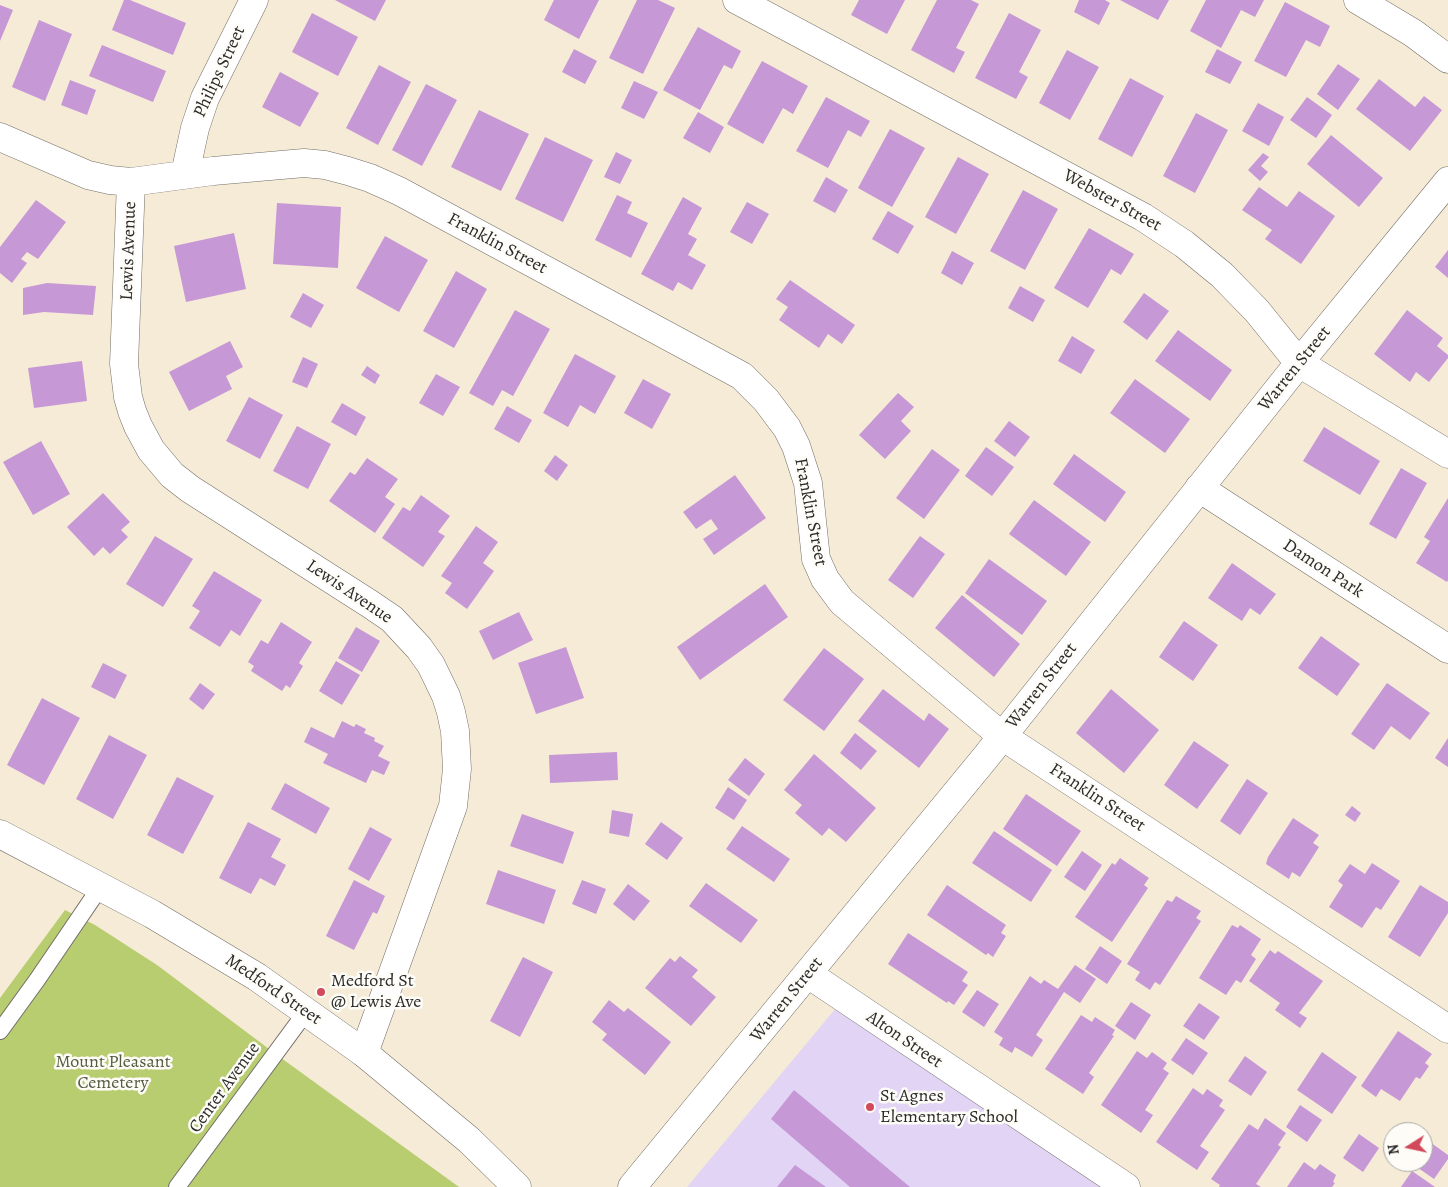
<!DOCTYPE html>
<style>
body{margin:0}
#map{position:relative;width:1448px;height:1187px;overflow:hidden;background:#f6ebd6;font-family:Alegreya,serif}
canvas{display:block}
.north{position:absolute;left:1383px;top:1122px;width:50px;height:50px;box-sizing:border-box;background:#fdfcf7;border:1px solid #a9a8a5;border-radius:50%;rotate:260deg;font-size:14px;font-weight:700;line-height:20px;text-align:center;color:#2b2b2b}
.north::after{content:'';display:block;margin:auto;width:18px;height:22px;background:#d1495b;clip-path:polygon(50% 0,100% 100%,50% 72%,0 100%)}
</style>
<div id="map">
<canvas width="1448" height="1187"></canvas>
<div class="north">N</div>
</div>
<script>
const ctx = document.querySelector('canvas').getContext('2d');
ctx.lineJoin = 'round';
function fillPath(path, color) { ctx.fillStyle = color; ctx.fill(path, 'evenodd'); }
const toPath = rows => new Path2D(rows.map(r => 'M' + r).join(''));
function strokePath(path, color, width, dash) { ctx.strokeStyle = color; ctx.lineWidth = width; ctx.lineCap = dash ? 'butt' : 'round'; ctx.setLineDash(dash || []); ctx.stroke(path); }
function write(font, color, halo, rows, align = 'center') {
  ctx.font = font + ' Alegreya,serif'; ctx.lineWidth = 5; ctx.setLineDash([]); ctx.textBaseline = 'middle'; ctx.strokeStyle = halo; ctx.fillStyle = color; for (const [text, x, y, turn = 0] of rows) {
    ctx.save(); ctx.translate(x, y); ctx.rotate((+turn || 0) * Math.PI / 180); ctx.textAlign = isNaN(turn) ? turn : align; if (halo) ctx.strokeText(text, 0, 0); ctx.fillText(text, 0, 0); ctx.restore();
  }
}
fillPath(toPath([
 [836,1008,1103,1187,687,1187]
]), '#e1d4f4');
fillPath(toPath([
 [65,910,95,925,157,965,277,1055,459,1187,0,1187,0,998]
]), '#b8cc70');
fillPath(toPath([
 [124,0,130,0,186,23,173,55,112,30],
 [335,0,386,0,375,21],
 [554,0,599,0,579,39,544,20],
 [637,0,658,0,675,8,643,74,609,58],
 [859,0,905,0,887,34,851,15],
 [937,0,971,0,979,4,956,48,965,52,954,73,911,50],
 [1079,0,1105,0,1110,3,1099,25,1074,12],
 [1120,0,1169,0,1158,20],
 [1206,0,1264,0,1255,17,1241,10,1221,48,1190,31],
 [1285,2,1330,26,1320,47,1306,40,1286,77,1254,61],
 [0,5,13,10,0,41],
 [312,13,358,37,338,76,292,52],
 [1009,13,1041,30,1019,72,1028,77,1016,99,975,78],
 [39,20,72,34,45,101,12,87],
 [698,27,741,51,732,69,724,65,700,110,663,90],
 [102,45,166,71,153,102,89,76],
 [574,49,597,61,585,84,562,72],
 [1217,49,1242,62,1230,84,1205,72],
 [1067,50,1099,67,1070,120,1039,103],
 [762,61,808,86,793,114,783,108,763,144,727,124],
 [1338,64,1360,79,1338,110,1317,94],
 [379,65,411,82,378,145,346,128],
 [280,72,319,93,300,127,262,107],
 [1130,78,1164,96,1132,157,1098,139],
 [1379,79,1415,107,1424,96,1442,110,1410,151,1356,109],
 [70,80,96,90,87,115,61,105],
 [634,81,658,92,644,119,621,108],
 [426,84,457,100,422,166,392,150],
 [826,97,870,121,861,137,848,130,828,168,796,151],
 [1307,97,1332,115,1316,138,1290,120],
 [1258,103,1284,117,1269,146,1242,131],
 [479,110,529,134,501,191,451,167],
 [698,112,724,127,710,153,683,138],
 [1196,113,1228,130,1195,193,1163,176],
 [890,129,925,148,892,207,858,188],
 [1331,135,1383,178,1359,207,1307,164],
 [545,137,593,160,563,222,515,199],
 [616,152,632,160,620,184,604,177],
 [1263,153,1269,157,1261,166,1268,172,1260,181,1248,170],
 [958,157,989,174,956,234,925,217],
 [826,177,848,190,835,213,813,201],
 [1259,187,1287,207,1299,191,1335,216,1301,264,1265,239,1272,230,1242,210],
 [1023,190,1058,209,1025,270,990,251],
 [617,195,632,202,627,213,648,223,631,258,595,240],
 [683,197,702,208,688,234,697,239,688,255,706,265,692,290,678,282,673,291,641,274],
 [36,200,66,222,38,259,27,252,21,259,27,263,12,283,0,273,0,247],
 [747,202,769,214,752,244,730,232],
 [277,203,341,207,338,268,273,264],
 [888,211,914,226,898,254,872,239],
 [1089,228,1134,254,1121,275,1111,269,1088,308,1054,288],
 [234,233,246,289,186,302,174,246],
 [385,236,428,260,399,312,356,288],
 [1448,250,1448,278,1435,267],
 [952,251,974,263,962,285,941,273],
 [456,271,487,289,454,348,423,331],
 [790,280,855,325,842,344,828,334,819,348,779,320,788,307,776,299],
 [47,283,96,286,93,315,44,312,23,315,23,288],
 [1020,286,1045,300,1033,322,1008,308],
 [303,293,324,305,311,328,290,317],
 [1144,293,1169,311,1147,340,1123,322],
 [515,310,550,329,513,396,502,390,493,406,469,393],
 [1407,310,1443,338,1437,346,1448,355,1448,358,1429,382,1416,372,1410,382,1374,354],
 [1178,330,1232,370,1210,401,1155,361],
 [1072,336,1095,350,1081,374,1058,361],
 [230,341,243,367,226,376,232,389,189,411,169,372],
 [575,354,616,376,595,414,580,405,568,427,543,413],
 [303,357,318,364,307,388,292,382],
 [82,361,87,401,34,408,28,368],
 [367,366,380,375,375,384,361,375],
 [436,374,460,387,443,416,419,403],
 [643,379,671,394,652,429,624,413],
 [1135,379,1190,419,1165,453,1110,413],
 [898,393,914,407,901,421,911,431,885,459,859,435],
 [249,397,283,415,260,459,226,441],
 [342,403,366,417,356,436,331,422],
 [507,406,532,420,519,443,494,429],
 [1009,421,1030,437,1015,457,994,441],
 [297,426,331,444,308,489,273,471],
 [1324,427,1380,461,1360,495,1303,461],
 [41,441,70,494,33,515,3,462],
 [986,447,1014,467,992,496,965,476],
 [932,449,960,470,924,519,896,498],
 [1074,454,1126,492,1105,522,1053,484],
 [555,455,568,465,557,481,544,471],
 [367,458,398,479,385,497,395,504,375,533,329,501,350,472,355,475],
 [1401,468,1427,483,1396,539,1369,524],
 [735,475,766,518,714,555,703,539,718,529,711,519,696,529,683,512],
 [103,493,130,522,121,530,128,537,110,554,103,547,94,556,67,527],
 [421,495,450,516,438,532,445,536,423,567,382,538,403,507,410,511],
 [1448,498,1448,580,1447,582,1416,563,1430,541,1424,537],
 [1034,500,1091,542,1066,576,1009,534],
 [476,526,498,542,483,563,494,571,467,609,445,593,452,583,441,576],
 [155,536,193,559,163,607,126,584],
 [920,536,945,554,913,598,888,580],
 [989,559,1047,601,1022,635,965,593],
 [1232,563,1276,594,1260,615,1250,608,1242,621,1208,598],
 [214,571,262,600,240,636,231,630,220,647,189,628,200,611,192,606],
 [765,584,788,617,700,680,677,647],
 [962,595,1020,644,994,677,935,628],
 [519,612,533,640,493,660,479,631],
 [1184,621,1218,645,1193,681,1159,657],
 [281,622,312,642,299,663,303,666,290,688,286,685,282,691,251,671,254,666,248,662,261,640,268,644],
 [356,627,380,641,362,672,338,658],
 [1321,636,1360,664,1337,696,1298,668],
 [566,647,584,698,536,714,518,663],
 [824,648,864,679,824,731,783,700],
 [336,661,360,675,342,705,319,691],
 [103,663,127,675,115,699,91,687],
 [200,683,215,694,203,710,189,699],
 [1387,683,1430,713,1410,740,1391,726,1374,750,1351,734],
 [883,689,924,721,929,713,949,729,919,768,858,721],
 [1111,689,1159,730,1124,773,1076,733],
 [42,698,80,718,44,785,7,765],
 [342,721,354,727,356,724,366,729,364,733,375,738,374,741,384,746,378,756,390,762,384,775,372,770,366,783,323,763,328,754,304,742,311,727,334,738],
 [855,733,877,751,861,770,840,753],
 [109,735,147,755,113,819,76,799],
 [1448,738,1448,767,1435,758],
 [1194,741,1229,765,1197,809,1164,785],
 [617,752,618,780,550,783,549,755],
 [814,754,876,808,846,842,829,828,822,836,795,813,802,805,784,790],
 [745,758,765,774,749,796,728,780],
 [177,777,214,796,183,854,147,835],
 [1247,779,1268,793,1240,835,1220,821],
 [285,783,330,808,316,834,271,809],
 [728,787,747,800,734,820,715,808],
 [1026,794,1081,831,1057,866,1003,829],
 [1352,806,1361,813,1355,822,1345,815],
 [612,810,633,814,629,837,609,833],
 [522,814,574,832,563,864,510,846],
 [1293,818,1319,835,1313,843,1319,847,1300,877,1292,872,1289,879,1266,864,1268,857],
 [248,822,281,839,271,857,286,865,275,886,260,878,251,894,219,878],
 [661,822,683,838,667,860,645,844],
 [742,826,790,859,774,882,726,849],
 [370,827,392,839,369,881,348,869],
 [994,831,1052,870,1031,902,972,863],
 [1082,851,1102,865,1085,891,1064,877],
 [1120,858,1149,878,1144,885,1148,888,1112,942,1075,917,1112,863,1115,865],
 [1372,863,1400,881,1381,910,1376,907,1362,928,1329,907,1343,885,1338,881,1350,864,1365,874],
 [498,870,556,890,544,924,486,904],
 [354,880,385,896,377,914,373,912,354,950,326,936],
 [582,880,606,889,596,914,572,904],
 [706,883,758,920,741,943,689,906],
 [628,884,650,901,634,921,613,904],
 [947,885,1006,925,1001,933,1006,936,993,957,988,953,986,955,927,915],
 [1420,885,1448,902,1448,913,1420,957,1388,937],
 [1176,896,1201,911,1196,918,1201,921,1160,985,1155,982,1150,990,1135,980,1140,972,1127,964,1167,900,1172,902],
 [1232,925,1238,928,1240,925,1261,939,1251,955,1256,959,1241,983,1236,980,1226,995,1199,978],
 [908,933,968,972,962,981,968,985,954,1005,948,1001,947,1003,888,964],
 [1100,946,1122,961,1107,984,1085,969],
 [1270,950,1275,954,1278,951,1323,981,1299,1013,1307,1018,1300,1028,1275,1010,1280,1003,1249,981],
 [680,956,698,970,692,977,716,997,691,1026,645,988,670,958,675,962],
 [523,957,553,972,520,1037,490,1021],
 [1075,965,1096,979,1080,1003,1064,992,1036,1035,1043,1040,1032,1057,1015,1047,1012,1053,999,1045,1003,1038,994,1032,1030,976,1041,984,1044,980,1058,989],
 [977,990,999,1004,984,1027,962,1012],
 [609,1000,624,1012,628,1008,671,1042,645,1075,602,1040,607,1034,592,1022],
 [1131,1002,1151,1015,1135,1040,1115,1026],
 [1199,1003,1220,1017,1204,1040,1183,1026],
 [1081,1015,1092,1022,1095,1017,1115,1030,1112,1035,1114,1036,1089,1073,1094,1077,1083,1094,1045,1069],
 [1398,1031,1432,1054,1425,1063,1429,1066,1420,1079,1416,1077,1400,1101,1381,1089,1376,1097,1361,1086],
 [1186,1038,1208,1053,1193,1075,1171,1060],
 [1137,1051,1147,1058,1152,1052,1167,1063,1163,1069,1169,1073,1145,1110,1153,1115,1141,1133,1101,1105],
 [1322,1052,1357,1077,1332,1114,1297,1090],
 [1245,1056,1267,1072,1251,1096,1228,1081],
 [1193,1088,1203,1095,1207,1089,1223,1100,1219,1106,1225,1110,1200,1146,1209,1152,1197,1170,1156,1142],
 [794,1090,910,1187,850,1187,771,1119],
 [1300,1105,1322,1120,1307,1142,1286,1127],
 [1265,1118,1286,1133,1278,1145,1281,1147,1256,1184,1261,1187,1219,1187,1220,1185,1211,1179,1249,1124,1258,1130],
 [1359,1134,1379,1148,1363,1172,1343,1158],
 [1427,1140,1448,1155,1448,1159,1434,1179,1411,1163,1412,1162,1423,1162,1423,1145],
 [1304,1162,1315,1170,1320,1164,1336,1175,1333,1182,1335,1183,1332,1187,1287,1187],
 [795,1165,826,1187,777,1187],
 [1412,1171,1435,1187,1401,1187]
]), '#c698d6');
const lane = toPath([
 [0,1031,37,980,101,886],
 [177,1187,306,1012]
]);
const street = toPath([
 [1358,0,1413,33,1448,59],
 [0,137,88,175,110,180,131,182,213,171,304,163,325,165,348,171,370,178,399,191,742,376,766,400,787,428,796,446,808,483,816,559,825,579,842,602,1002,736,1448,1029],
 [185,174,195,128,205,98,254,0],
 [131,182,124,364,128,397,132,411,138,426,151,450,172,475,190,489,370,604,392,619,419,648,431,665,446,696,451,712,455,731,457,769,453,806,364,1053],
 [1299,363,1448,454],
 [1199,488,1448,649],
 [808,974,1126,1187]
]);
const secondary = toPath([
 [737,0,1143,217,1184,244,1222,275,1257,311,1299,363],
 [632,1187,985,758,1299,363,1448,181]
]);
const primary = toPath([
 [0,834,152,914,257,977,364,1053,469,1140,517,1187]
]);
strokePath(lane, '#726e67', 18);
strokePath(street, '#726e67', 29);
strokePath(secondary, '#726e67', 29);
strokePath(primary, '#726e67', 29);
strokePath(lane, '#fff', 16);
strokePath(street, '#fff', 28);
strokePath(secondary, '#fff', 28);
strokePath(primary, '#fff', 28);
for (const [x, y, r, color] of [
 [321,992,5,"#d1495b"],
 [870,1107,5,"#d1495b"]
]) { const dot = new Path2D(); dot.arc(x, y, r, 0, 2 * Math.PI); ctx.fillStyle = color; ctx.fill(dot); strokePath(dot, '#fdfcf7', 2); }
write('18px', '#2b2b2b', '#fdfcf7', [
 ["Philips Street",220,72,-65],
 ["Webster Street",1112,201,29],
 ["Franklin Street",497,244,28],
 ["Lewis Avenue",129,251,-88],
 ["Warren Street",1295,369,-51],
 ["Franklin Street",810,512,79],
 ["Damon Park",1323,569,33],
 ["Lewis Avenue",349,592,34],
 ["Warren Street",1042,686,-52],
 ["Franklin Street",1097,798,33],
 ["Medford Street",273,990,34],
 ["Warren Street",787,1000,-51],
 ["Alton Street",904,1040,34],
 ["Center Avenue",225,1088,-54]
]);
write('18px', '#2b2b2b', '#fdfcf7', [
 ["Medford St",331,982],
 ["@ Lewis Ave",331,1003],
 ["St Agnes",880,1097],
 ["Elementary School",880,1118]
], 'left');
write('18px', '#555b40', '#fdfcf7', [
 ["Mount Pleasant",113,1063],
 ["Cemetery",113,1084]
]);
</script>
